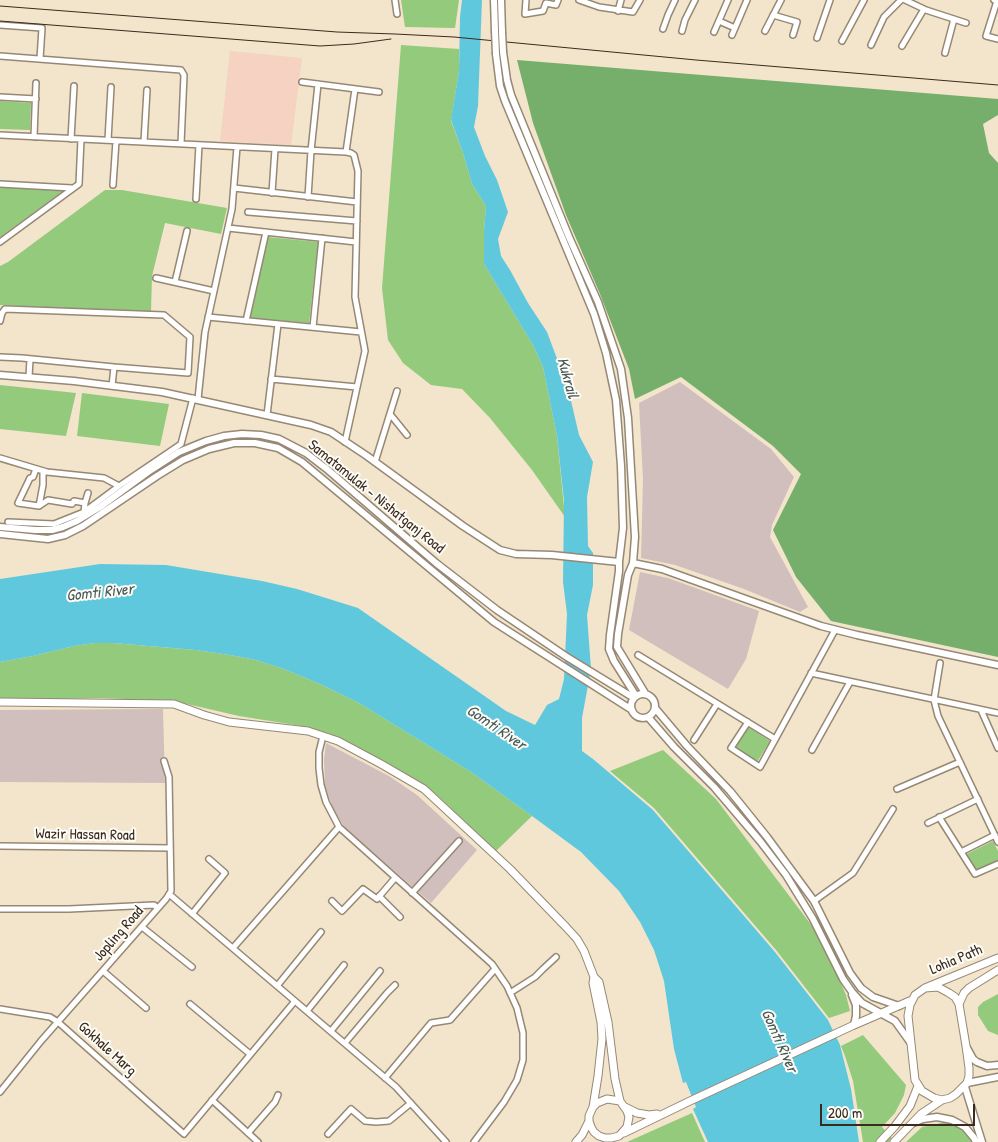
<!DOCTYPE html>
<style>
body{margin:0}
#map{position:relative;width:998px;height:1142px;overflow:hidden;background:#f2e5cb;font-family:"Patrick Hand",sans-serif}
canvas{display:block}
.scale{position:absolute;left:820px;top:1104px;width:155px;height:22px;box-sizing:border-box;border:2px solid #3b2a1e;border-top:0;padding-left:6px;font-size:15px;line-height:18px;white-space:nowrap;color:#3b2a1e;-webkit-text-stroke:4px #fdfcf7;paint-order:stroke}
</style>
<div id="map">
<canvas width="998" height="1142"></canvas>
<div class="scale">200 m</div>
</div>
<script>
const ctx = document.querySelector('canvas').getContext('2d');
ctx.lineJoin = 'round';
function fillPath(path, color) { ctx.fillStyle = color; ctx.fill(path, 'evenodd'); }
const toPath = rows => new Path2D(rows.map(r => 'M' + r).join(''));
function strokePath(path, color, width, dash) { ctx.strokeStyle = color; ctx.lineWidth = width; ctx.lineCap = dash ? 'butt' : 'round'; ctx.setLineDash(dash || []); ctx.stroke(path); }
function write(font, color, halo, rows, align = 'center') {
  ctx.font = font + ' "Patrick Hand",sans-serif'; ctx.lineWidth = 4; ctx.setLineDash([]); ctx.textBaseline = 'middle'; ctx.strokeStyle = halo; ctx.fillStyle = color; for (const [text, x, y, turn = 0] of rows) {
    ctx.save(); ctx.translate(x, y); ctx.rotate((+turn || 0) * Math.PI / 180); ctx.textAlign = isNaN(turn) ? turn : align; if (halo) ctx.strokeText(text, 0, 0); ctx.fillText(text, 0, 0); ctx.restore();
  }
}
fillPath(toPath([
 [230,51,302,58,291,145,220,141]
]), '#f5d2c2');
fillPath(toPath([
 [680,382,771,449,794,477,772,525,770,537,808,607,800,612,744,589,675,565,641,558,643,479,639,403],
 [640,572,668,578,759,611,746,659,728,689,629,630],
 [163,709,165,783,0,782,0,710],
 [326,743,389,776,417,795,477,850,431,903,345,828,333,809,325,785,324,760]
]), '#d1bfbd');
fillPath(toPath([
 [401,0,459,0,455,28,405,27],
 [401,45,459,49,459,71,451,121,463,153,472,184,486,206,484,231,484,264,533,345,543,367,557,436,565,517,532,470,490,418,462,389,431,385,403,363,388,340,382,288],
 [0,101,31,103,30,130,0,129],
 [0,187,63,191,0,237],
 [105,190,122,190,227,208,221,234,165,223,152,276,151,312,0,305,0,266,8,262],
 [268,237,318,242,309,323,250,318],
 [0,385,76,393,66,436,0,429],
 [82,393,169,404,160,446,77,436],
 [95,643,113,643,196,650,230,655,256,660,284,669,320,684,359,703,471,772,532,816,496,851,438,796,424,785,384,761,331,734,308,727,239,716,174,701,100,698,0,700,0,662,33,656,74,646],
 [748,727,770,741,757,762,735,748],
 [663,750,716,799,812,926,834,967,846,995,850,1011,829,1018,776,950,654,808,610,771],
 [993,841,998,851,998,860,976,871,967,854],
 [998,994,998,1035,988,1031,978,1015,978,1007,983,1002],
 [863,1035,906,1085,904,1095,895,1113,882,1127,895,1142,863,1142,853,1081,845,1056,841,1046],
 [692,1113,705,1142,627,1142],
 [946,1122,959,1127,970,1139,971,1142,906,1142,922,1127]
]), '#93ca7c');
fillPath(toPath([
 [517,60,998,99,998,115,983,124,989,153,998,163,998,657,831,621,796,577,773,530,801,474,773,446,681,377,635,399,629,369,600,294,566,215,533,123]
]), '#76ae6c');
fillPath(toPath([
 [462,0,482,0,478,106,474,127,485,156,497,180,508,212,498,239,501,256,510,270,528,303,547,332,568,388,579,435,593,462,587,497,588,546,593,553,593,585,587,615,591,669,582,718,582,751,593,759,653,810,775,952,828,1020,840,1045,851,1089,859,1142,708,1142,693,1109,696,1107,686,1082,683,1083,674,1049,664,981,654,950,640,922,619,891,581,852,532,816,471,772,359,703,320,684,284,669,256,660,230,655,196,650,113,643,95,643,74,646,33,656,0,662,0,579,100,564,166,565,262,581,297,589,358,608,506,711,535,725,547,705,559,699,564,679,567,614,563,582,564,501,557,436,543,367,533,345,484,264,484,231,486,206,472,184,463,153,451,120,459,71,460,17]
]), '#60c8dc');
const minor = toPath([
 [395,0,397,14],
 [526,0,525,14,543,11,546,3,556,5,558,0],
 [579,0,599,7,633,12,640,0],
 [905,0,926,10,966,23],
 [994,0,997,1,986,36,998,39],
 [618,11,621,0],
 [773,15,797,22,793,35],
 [719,21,735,28],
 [0,25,42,28,40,59],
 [663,29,668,15,675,0],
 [682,31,685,20,695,0],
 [765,31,781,0],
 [714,32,728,0],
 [732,35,747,0],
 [817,38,830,0],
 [842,41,864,0],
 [871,45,884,17,901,0],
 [902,46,924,9],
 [945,53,954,19],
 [0,56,181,70,184,75,181,144],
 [302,82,379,92],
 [0,97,36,99],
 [0,135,346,152,351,153,354,155,358,171,355,297,365,351,345,442],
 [34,137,36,83],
 [71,139,74,86],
 [108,140,111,87],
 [144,142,147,90],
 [346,152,355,89],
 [0,184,72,188],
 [113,185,116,141],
 [234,188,357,202],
 [272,193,275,149],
 [308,197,311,151,318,84],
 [196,199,199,145],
 [248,212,357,221],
 [228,228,356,242],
 [0,242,79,184,81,139],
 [156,278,214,291],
 [175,282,187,231],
 [208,317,361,332],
 [0,321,2,313,5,309,164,315,190,337,188,373,114,367,112,386],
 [246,321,266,232],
 [313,327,322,238],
 [0,357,22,358,114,367],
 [29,377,30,359],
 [271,379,357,387],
 [198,399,205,332,232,209,237,147],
 [390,414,407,435],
 [267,415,278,324],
 [0,458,47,472,104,478,119,486],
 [375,462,397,391],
 [36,469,33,477,30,478,18,503,39,506,48,500,72,504,74,501,85,503,84,512],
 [85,503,88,493],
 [39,506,43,485,43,471],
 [8,522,54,524,84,512,119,486,181,444,193,398],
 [638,655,775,739],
 [940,663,934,700,938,716,998,842],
 [811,673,998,713],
 [981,710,998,748],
 [748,722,731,748,760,767,835,630],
 [323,736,319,752,319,768,321,785,326,802,339,827,492,964,507,986,517,1008,523,1033,523,1060,517,1080,504,1102,474,1142],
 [694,740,717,704],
 [812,750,850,682],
 [897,789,960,762],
 [939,817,975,874,998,864],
 [928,823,978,799],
 [0,846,170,848],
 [961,852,995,835],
 [412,893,459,841],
 [169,894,396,1087,446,1142],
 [379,896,400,917],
 [332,901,342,911,363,889,377,899,395,878],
 [814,901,853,873,893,809],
 [0,909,69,909,154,905,158,908],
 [192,914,225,873,209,859],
 [142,927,192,967],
 [233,948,339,827],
 [103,971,146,1008],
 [277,986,321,932],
 [510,993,535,977,543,969,556,957],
 [190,1004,250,1054],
 [0,1009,50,1017,58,1022,184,1134,295,1001],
 [307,1011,344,965],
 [331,1031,380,971],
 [345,1043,387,993,395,985],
 [385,1078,431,1023,450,1020,495,969],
 [0,1092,41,1041,166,899,171,891,169,777,164,761],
 [212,1100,258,1142],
 [248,1133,275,1102,278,1095],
 [328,1134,351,1109,365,1121,376,1122,389,1121,411,1103]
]);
const tertiary = toPath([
 [494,0,495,31],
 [501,0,502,32],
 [503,52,507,80,511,95,569,237,598,302,621,369,628,418,635,537,633,563,628,575,618,634,617,647,645,693],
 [496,54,500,86,505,101,594,314,606,353,616,400,621,466,623,528,619,562,619,571,610,635,609,649,614,661,636,696],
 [0,375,74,381,162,392,311,425,331,432,367,456,463,526,500,550,516,554,552,555,619,562],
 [0,527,35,530,52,530,63,527,77,521,100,507,148,472,179,452,206,441,224,436,242,434,261,435,279,439,306,453,328,470,436,563,497,610,567,657,634,698],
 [0,534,48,539,65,535,83,526,157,476,183,460,209,449,234,443,255,443,278,448,302,462,494,622,632,710],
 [633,563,662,569,821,626,857,635,998,665],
 '631 706a12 12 0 1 1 24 0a12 12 0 1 1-24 0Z',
 [655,708,687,746,730,791,767,837,814,901,850,973,861,988,873,997,899,1006],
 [648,717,674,747,714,787,760,841,786,875,813,919,843,979,852,992,862,1003,895,1021,910,1042],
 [852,995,856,1005,856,1016,854,1025],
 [967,1048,973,1059,977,1062,987,1066,998,1065],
 [967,1083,998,1077],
 [965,1087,982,1142],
 [913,1123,923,1119,937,1117,952,1120,965,1127,974,1138,976,1142]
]);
const secondary = toPath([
 [0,702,174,704,204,715,229,722,308,731,338,741,381,764,424,789,510,869,566,927,577,939,584,951,594,977,599,982,608,1022,615,1079,620,1101,627,1111,629,1117,627,1127,619,1136,611,1138,605,1138,599,1136,594,1132,591,1127,589,1121,589,1116,593,1107,597,1103,607,1099,620,1101],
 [925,988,938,987,949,993,955,997,959,1004,966,1046,969,1068,969,1076,967,1083,956,1094,950,1098,942,1100,934,1098,922,1091,915,1080,908,1016,910,1005,915,995,925,988,998,958],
 [959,1004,964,993,969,988,998,970],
 [593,1107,598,1076,602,1039,601,1022,593,983,594,977],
 [625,1107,637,1113,649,1115,657,1114],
 [624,1133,690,1101,854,1025,912,1000],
 [576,1142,582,1135,589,1121],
 [880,1142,895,1126,910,1106,918,1086],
 [894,1142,921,1114,942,1100]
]);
strokePath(minor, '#968874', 8);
strokePath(tertiary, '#968874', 9);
strokePath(secondary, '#968874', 9);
strokePath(minor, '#fff', 5);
strokePath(tertiary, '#fff', 6);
strokePath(secondary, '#fff', 7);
strokePath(toPath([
 [0,6,337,32,395,34,454,37,696,60,998,85],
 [0,21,320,46,354,44,391,39]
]), '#3b2a1e', 1);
const tertiaryBridge = toPath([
 [495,31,496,54],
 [502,32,503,52]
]);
strokePath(tertiaryBridge, '#968874', 9, []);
strokePath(tertiaryBridge, '#fff', 6);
write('15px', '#3b2a1e', '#fdfcf7', [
 ["Samatamulak - Nishatganj Road",376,497,39],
 ["Wazir Hassan Road",85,835,1],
 ["Jopling Road",119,934,-49],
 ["Lohia Path",956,960,-23],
 ["Gokhale Marg",107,1049,42]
]);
write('italic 16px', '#465957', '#fdfcf7', [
 ["Kukrail",567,378,74],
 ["Gomti River",100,593,-6],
 ["Gomti River",496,728,34],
 ["Gomti River",779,1041,66]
]);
</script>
